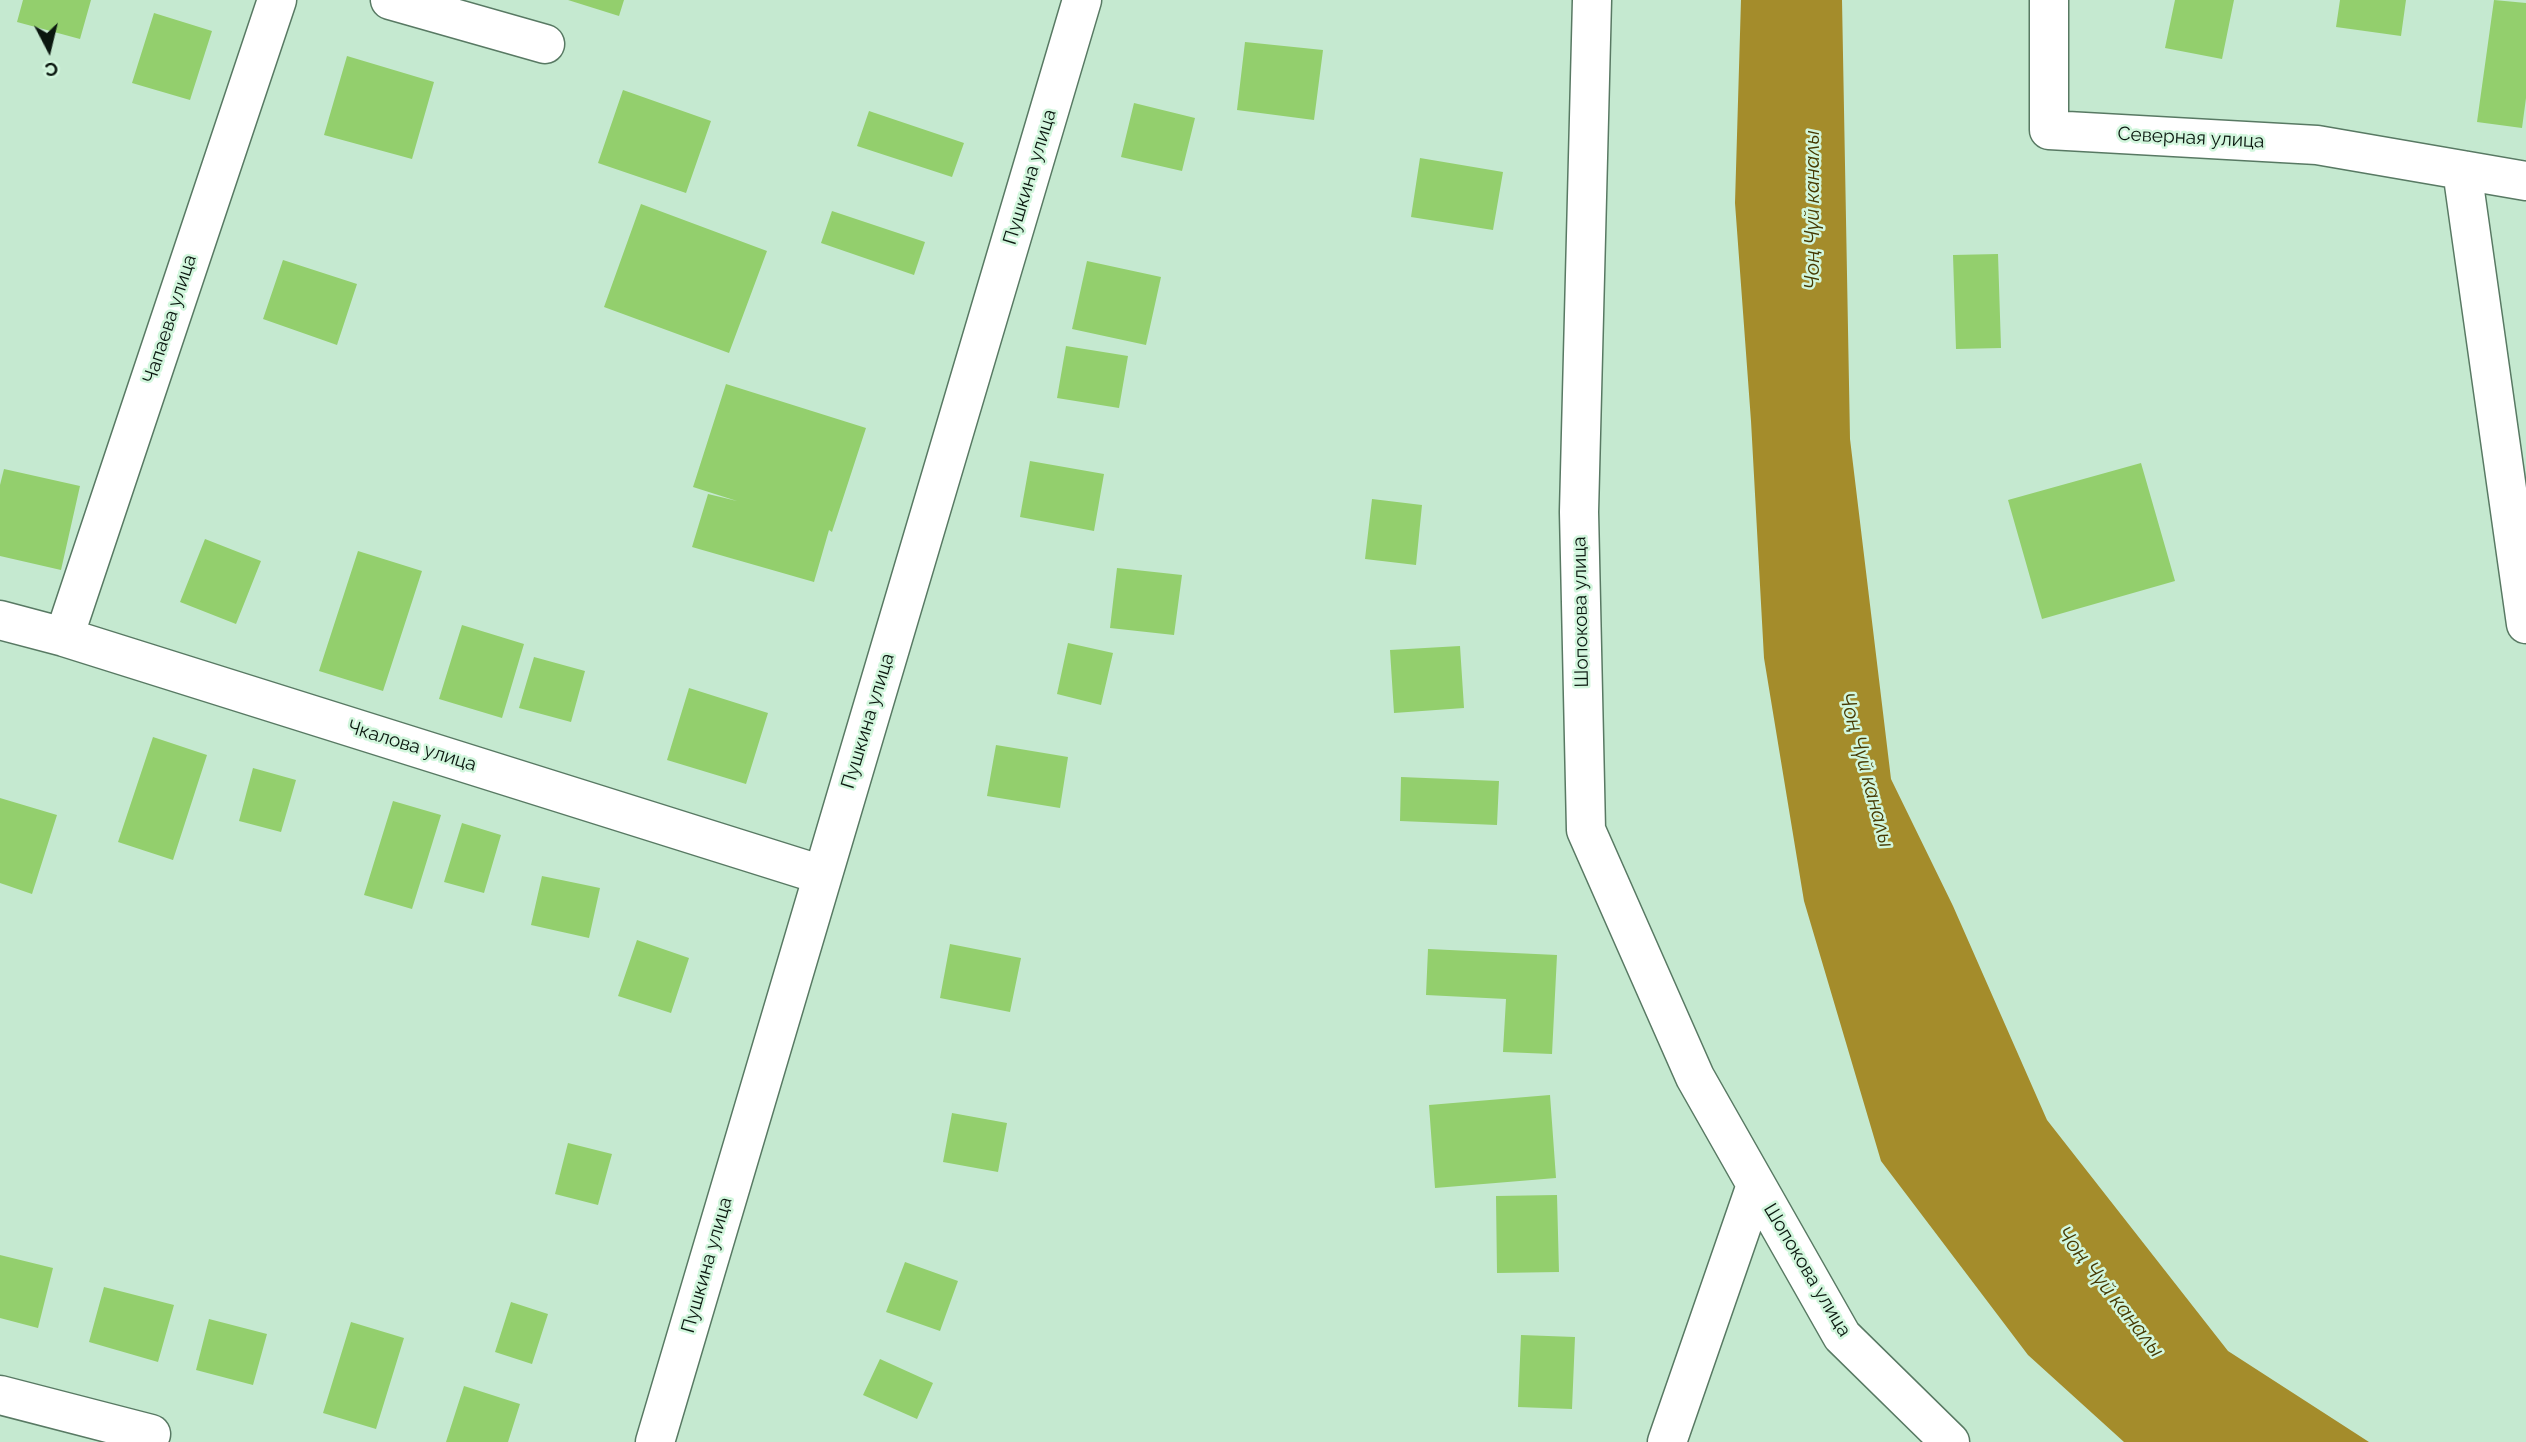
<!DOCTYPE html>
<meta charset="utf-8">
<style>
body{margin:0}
#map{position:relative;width:2526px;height:1442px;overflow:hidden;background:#c5e9d0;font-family:Raleway,sans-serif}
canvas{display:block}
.north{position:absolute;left:14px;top:14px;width:70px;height:70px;-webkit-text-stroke:5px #d2f6dd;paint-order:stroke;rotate:173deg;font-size:19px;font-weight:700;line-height:28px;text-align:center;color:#0a170f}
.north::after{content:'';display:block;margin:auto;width:24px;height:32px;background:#0a170f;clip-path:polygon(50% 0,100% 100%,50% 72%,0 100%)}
</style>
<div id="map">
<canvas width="2526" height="1442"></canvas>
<div class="north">С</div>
</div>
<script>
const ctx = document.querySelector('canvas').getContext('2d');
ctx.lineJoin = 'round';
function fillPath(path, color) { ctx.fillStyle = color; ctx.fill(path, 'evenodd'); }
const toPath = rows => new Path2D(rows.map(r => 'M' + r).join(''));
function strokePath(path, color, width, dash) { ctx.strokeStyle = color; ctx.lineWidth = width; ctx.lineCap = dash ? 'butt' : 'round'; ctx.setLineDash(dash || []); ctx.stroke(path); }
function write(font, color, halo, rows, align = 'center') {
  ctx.font = font + ' Raleway,sans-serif'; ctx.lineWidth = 5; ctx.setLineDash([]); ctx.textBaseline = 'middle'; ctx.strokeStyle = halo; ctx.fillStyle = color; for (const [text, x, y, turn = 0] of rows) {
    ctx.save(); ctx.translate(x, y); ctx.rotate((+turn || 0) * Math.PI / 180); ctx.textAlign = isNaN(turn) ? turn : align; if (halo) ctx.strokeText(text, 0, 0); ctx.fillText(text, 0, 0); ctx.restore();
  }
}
fillPath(toPath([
 [1741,0,1842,0,1850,439,1891,779,1953,906,2047,1120,2228,1351,2369,1442,2124,1442,2028,1355,1881,1161,1804,901,1764,658,1751,421,1735,203]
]), '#a48c2b');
fillPath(toPath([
 [23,0,91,0,80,39,17,22],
 [568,0,624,0,619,16],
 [2175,0,2234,0,2222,59,2165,48],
 [2340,0,2406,0,2401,36,2336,27],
 [2494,0,2526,3,2526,98,2522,128,2477,122],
 [154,13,212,31,190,100,132,83],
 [1245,42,1323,50,1314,120,1237,110],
 [347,56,434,82,412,159,324,135],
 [623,90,711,121,686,193,598,163],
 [1134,103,1195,118,1182,171,1121,157],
 [869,111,964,143,952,177,857,146],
 [1420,158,1503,172,1493,230,1411,217],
 [641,204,767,251,729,353,604,307],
 [832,211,925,242,914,275,821,243],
 [1998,254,2001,348,1956,349,1953,255],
 [283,260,357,284,337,345,263,319],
 [1087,261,1161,277,1146,345,1072,329],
 [1066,346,1128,356,1119,408,1057,398],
 [726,384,866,428,832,532,829,530,814,582,692,547,708,494,737,501,693,487],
 [1030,461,1104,474,1094,531,1020,517],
 [2141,463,2175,581,2042,619,2008,500],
 [4,469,80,486,61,570,0,556,0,485],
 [1372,499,1422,505,1416,565,1365,559],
 [205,539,261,561,236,624,180,602],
 [358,551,422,571,383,691,319,671],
 [1117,568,1182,575,1174,635,1110,628],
 [462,625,524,644,502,718,439,699],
 [1068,643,1113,653,1101,705,1057,694],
 [1460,646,1464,708,1394,713,1390,650],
 [534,657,585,671,571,722,519,708],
 [689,688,768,713,746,784,667,760],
 [153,737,207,755,173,860,118,842],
 [996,745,1068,757,1060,808,987,796],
 [253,768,296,780,281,832,239,821],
 [1401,777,1499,781,1497,825,1400,821],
 [0,798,57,815,32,894,0,883],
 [393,801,441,815,412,909,364,895],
 [462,823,501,835,484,893,444,882],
 [542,876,600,888,589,938,531,925],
 [637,940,689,958,671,1013,618,996],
 [950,944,1021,958,1010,1012,940,998],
 [1428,949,1557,955,1552,1054,1503,1052,1506,999,1426,995],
 [1550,1095,1556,1178,1435,1188,1429,1105],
 [952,1113,1007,1123,998,1172,943,1162],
 [568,1143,612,1154,598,1205,555,1194],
 [1557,1195,1559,1272,1497,1273,1496,1196],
 [0,1255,53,1268,38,1328,0,1318],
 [905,1262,958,1281,940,1331,886,1312],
 [104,1287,174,1305,158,1362,89,1342],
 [511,1302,548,1314,532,1364,495,1352],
 [209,1319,267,1334,253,1385,196,1370],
 [351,1322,404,1338,376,1429,323,1413],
 [1521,1335,1575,1337,1572,1409,1518,1407],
 [880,1359,933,1383,917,1419,863,1395],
 [464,1386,520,1404,508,1442,446,1442]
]), '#93cf6d');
const minor = toPath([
 [390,0,545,44],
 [1592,0,1579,512,1586,830,1695,1077,1842,1336,1950,1442],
 [2049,0,2049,130,2317,145,2526,181],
 [2462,170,2526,624],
 [0,620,64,637,822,875],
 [64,637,277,0],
 [0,1395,151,1434],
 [655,1442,1082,0],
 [1667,1442,1756,1185]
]);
strokePath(minor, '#587963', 41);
strokePath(minor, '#fff', 38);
write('19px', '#0a170f', '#d2f6dd', [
 ["Северная улица",2191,138,3],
 ["Пушкина улица",1030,177,-73],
 ["Чапаева улица",170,319,-72],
 ["Шопокова улица",1581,612,-91],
 ["Пушкина улица",868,721,-73],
 ["Чкалова улица",412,746,17],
 ["Пушкина улица",707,1265,-74],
 ["Шопокова улица",1807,1270,59]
]);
write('italic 21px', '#453801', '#d2f6dd', [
 ["Чоң Чүй каналы",1813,210,-90],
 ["Чоң Чүй каналы",1866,770,75],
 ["Чоң Чүй каналы",2110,1292,52]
]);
</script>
